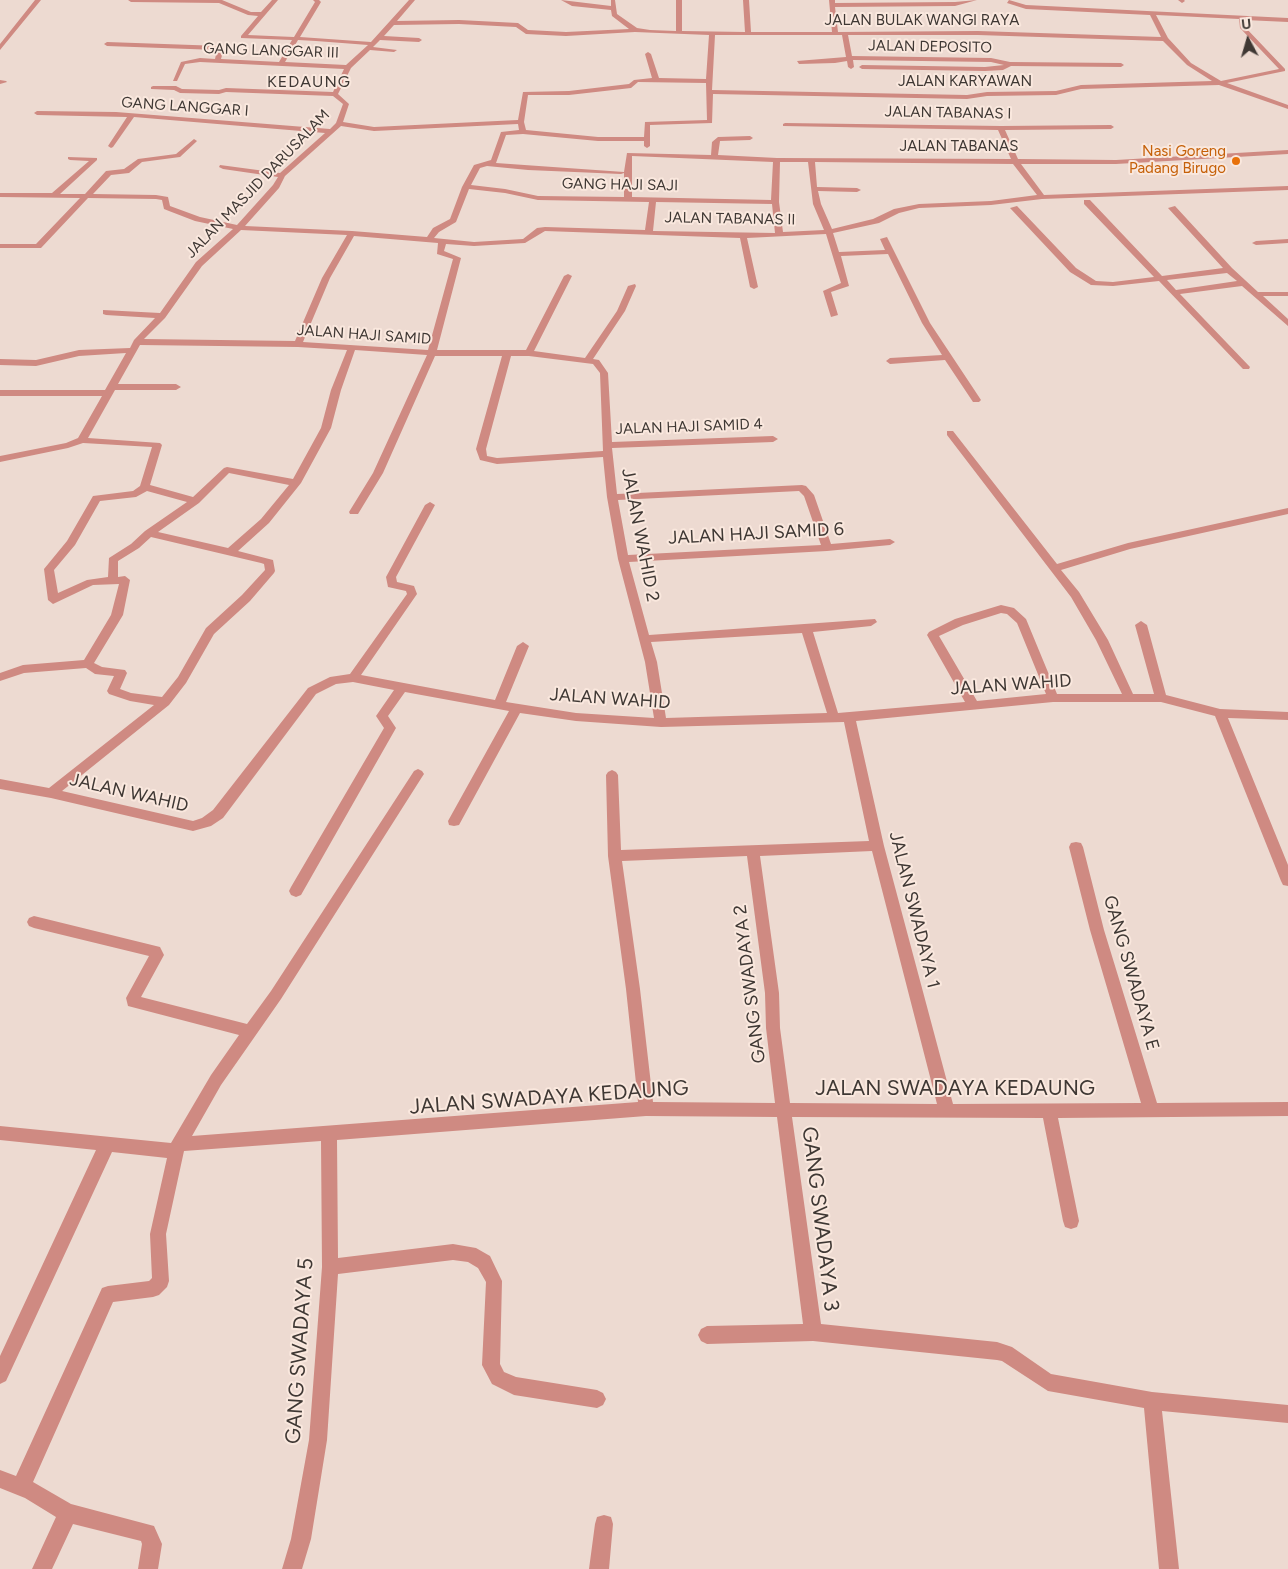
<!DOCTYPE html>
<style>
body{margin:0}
#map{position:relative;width:1288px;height:1569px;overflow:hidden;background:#eddad1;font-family:Figtree,sans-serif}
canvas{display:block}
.north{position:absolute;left:1223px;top:15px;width:50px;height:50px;-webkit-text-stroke:4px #fae8de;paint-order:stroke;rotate:354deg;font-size:14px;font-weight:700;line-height:20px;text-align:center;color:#3f3834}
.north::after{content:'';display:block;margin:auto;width:18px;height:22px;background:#3f3834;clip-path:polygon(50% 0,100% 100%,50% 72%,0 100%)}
</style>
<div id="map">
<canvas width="1288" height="1569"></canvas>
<div class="north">U</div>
</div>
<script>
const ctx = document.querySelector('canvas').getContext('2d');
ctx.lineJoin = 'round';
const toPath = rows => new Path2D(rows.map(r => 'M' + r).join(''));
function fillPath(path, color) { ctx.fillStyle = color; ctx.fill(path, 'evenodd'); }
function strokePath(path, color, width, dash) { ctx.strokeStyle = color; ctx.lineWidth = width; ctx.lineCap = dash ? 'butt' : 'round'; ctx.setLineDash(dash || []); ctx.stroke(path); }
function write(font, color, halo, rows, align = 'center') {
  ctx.font = font + ' Figtree,sans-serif'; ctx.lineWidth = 4; ctx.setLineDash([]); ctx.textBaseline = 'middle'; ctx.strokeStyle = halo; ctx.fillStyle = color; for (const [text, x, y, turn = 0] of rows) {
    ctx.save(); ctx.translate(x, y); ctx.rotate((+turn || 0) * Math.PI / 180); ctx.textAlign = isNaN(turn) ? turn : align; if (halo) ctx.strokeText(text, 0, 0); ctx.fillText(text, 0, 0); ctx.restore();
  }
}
fillPath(toPath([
 [35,0,41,0,0,50,0,44,35,0],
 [128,0,222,0,251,12,261,12,272,0,278,0,248,35,294,37,315,2,313,0,319,0,321,2,300,37,371,42,409,0,415,0,397,21,459,20,518,23,528,30,566,32,629,29,612,16,611,10,572,6,561,0,611,6,611,0,615,0,617,14,637,28,650,30,676,31,676,0,682,0,682,31,745,32,743,0,749,0,751,32,832,32,829,0,835,0,835,3,955,2,977,0,955,6,835,7,838,32,978,31,1161,37,1150,15,1026,9,1007,3,1009,0,1026,5,1288,18,1288,22,1245,20,1245,27,1285,69,1285,71,1227,83,1288,105,1288,109,1219,85,1081,89,1056,95,987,96,967,99,713,94,712,123,650,125,650,146,647,148,644,146,644,141,598,141,523,134,506,135,496,163,624,172,627,153,711,155,712,142,718,137,750,136,753,138,750,140,720,141,718,155,777,158,1011,159,998,130,783,126,783,124,785,123,1001,126,1111,125,1114,127,1111,129,1005,130,1018,159,1116,160,1288,150,1288,154,1116,164,1021,164,1044,195,1288,186,1288,190,1042,199,991,205,919,208,899,213,879,223,833,233,839,252,885,250,880,239,887,237,930,323,981,400,979,402,973,402,945,360,890,364,886,361,890,358,942,355,922,323,888,254,841,256,849,286,831,292,838,315,831,317,823,291,841,283,826,234,747,238,758,287,754,289,750,287,740,238,545,231,525,243,474,246,446,244,444,251,461,258,437,350,526,350,564,276,568,274,572,276,534,351,585,358,617,311,628,286,635,284,636,286,625,311,593,359,599,360,608,373,612,442,773,436,778,439,773,442,612,448,617,494,802,485,806,486,814,495,831,544,890,539,895,542,890,545,827,551,629,562,649,635,875,619,877,622,871,626,813,632,838,713,965,702,927,635,929,632,955,619,1001,605,1014,608,1026,619,1057,694,1122,694,1096,640,1071,597,947,435,947,431,953,431,1057,564,1128,543,1288,508,1288,514,1130,549,1061,570,1079,592,1108,640,1133,694,1154,694,1135,625,1141,621,1147,625,1166,695,1220,709,1288,712,1288,720,1228,718,1288,865,1288,886,1283,885,1281,881,1215,716,1161,702,1053,702,856,721,884,846,953,1104,1141,1103,1090,930,1069,847,1071,843,1076,842,1081,843,1083,847,1104,930,1157,1103,1288,1102,1288,1116,1058,1118,1079,1221,1077,1227,1071,1229,1065,1227,1063,1221,1043,1118,792,1117,821,1324,997,1342,1012,1347,1051,1374,1152,1392,1288,1405,1288,1423,1162,1411,1179,1569,1159,1569,1144,1408,1048,1391,1002,1361,997,1360,813,1341,707,1344,701,1341,698,1335,701,1329,707,1326,803,1324,777,1117,646,1116,337,1140,338,1258,453,1244,476,1248,490,1256,502,1281,500,1364,504,1372,516,1377,597,1390,603,1393,606,1399,603,1405,597,1408,514,1395,492,1384,482,1365,486,1282,478,1268,468,1262,453,1260,338,1274,327,1440,311,1539,302,1569,282,1569,291,1539,309,1440,322,1267,321,1141,184,1151,166,1234,169,1281,167,1287,159,1295,153,1297,113,1302,33,1482,71,1504,154,1526,162,1544,158,1569,138,1569,142,1544,141,1541,73,1524,52,1569,32,1569,56,1517,25,1498,0,1488,0,1470,16,1476,102,1288,108,1286,149,1281,152,1278,150,1234,167,1158,112,1152,6,1381,0,1384,0,1356,96,1150,0,1140,0,1126,171,1143,211,1075,239,1035,128,1006,126,998,149,956,34,928,29,926,27,922,29,918,34,916,160,947,164,955,141,997,247,1024,271,991,414,771,418,769,422,771,424,774,422,777,281,999,221,1085,192,1136,638,1102,626,989,608,856,606,775,608,772,612,770,616,772,618,775,621,850,869,841,844,722,661,727,576,721,520,713,459,825,454,826,449,825,448,821,509,711,405,692,388,716,396,728,301,895,296,897,291,895,289,891,291,887,384,728,376,716,394,690,353,682,336,684,316,694,223,818,211,826,193,831,51,798,0,789,0,779,49,788,154,705,130,701,109,694,107,691,114,676,95,674,86,668,24,673,0,681,0,673,23,665,84,660,111,615,119,584,93,585,53,604,48,600,44,569,67,541,93,496,133,491,140,486,152,447,83,443,68,448,0,462,0,456,66,443,78,438,102,396,0,396,0,390,105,390,126,353,79,356,36,366,0,365,0,359,36,360,79,350,130,348,134,340,155,318,106,315,103,314,103,310,160,313,196,262,233,229,195,221,169,211,164,209,162,200,156,199,88,198,41,248,0,248,0,244,36,244,80,198,0,197,0,193,52,193,89,161,70,160,68,159,68,157,97,158,97,160,60,194,85,194,106,171,124,169,138,159,176,154,194,139,197,141,196,142,180,157,142,162,129,173,111,175,93,194,156,195,168,197,170,206,200,217,237,225,273,185,278,177,223,169,219,167,220,165,280,173,325,133,134,117,113,147,111,148,108,146,127,117,37,115,34,113,37,111,116,112,330,129,336,123,343,104,333,96,226,92,219,94,180,93,174,90,151,89,151,87,153,86,176,86,182,89,219,90,226,88,333,92,344,69,200,62,185,64,177,81,173,81,181,62,200,58,215,59,217,50,107,46,104,44,107,42,221,46,224,48,221,59,279,62,292,40,241,38,241,36,258,16,248,15,219,3,131,2,128,0],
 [1156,15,1239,19,1240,28,1279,69,1221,81,1191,63,1168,38,1156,15],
 [459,24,516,27,526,34,566,36,635,32,709,35,706,79,659,78,651,54,648,52,645,54,652,78,634,80,629,84,569,91,523,92,518,120,374,127,343,122,349,104,338,94,351,68,370,50,394,52,397,50,373,47,380,40,419,42,422,40,419,38,384,36,394,25,459,24],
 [715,35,842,35,846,57,797,61,799,64,835,63,847,61,848,67,851,69,854,67,853,60,991,62,1004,65,985,67,862,65,859,67,862,69,985,71,1003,70,1011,66,1121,67,1124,65,1121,63,1010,62,991,58,852,56,848,35,978,35,1163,41,1187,65,1212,81,1081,85,1056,91,987,92,967,95,712,90,715,35],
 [298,40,316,41,368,45,346,65,285,62,298,40],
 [638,82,706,83,707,120,645,122,644,137,598,137,526,130,524,122,528,95,569,95,631,88,638,82],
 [518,124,519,130,501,132,491,160,474,165,462,187,450,219,433,228,427,237,352,231,245,226,279,188,285,176,341,126,374,131,518,124],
 [632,156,773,162,771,200,632,197,632,156],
 [780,162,808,162,813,204,824,230,783,232,779,202,780,162],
 [815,162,1013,164,1037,195,991,201,919,204,894,209,873,219,832,229,821,204,818,191,857,192,861,190,857,188,817,187,815,162],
 [487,166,528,170,621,174,624,173,624,197,538,196,505,189,471,185,480,168,487,166],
 [469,189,505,193,538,200,649,202,645,230,545,227,537,228,523,239,474,242,434,238,439,232,456,222,469,189],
 [656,202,772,204,775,233,653,231,656,202],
 [241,230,347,235,322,278,295,341,144,339,165,318,202,266,241,230],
 [354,236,438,243,437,254,453,259,428,350,303,342,330,278,354,236],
 [140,345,298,347,347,350,331,390,321,428,293,479,227,467,224,468,193,497,150,485,162,445,160,443,88,438,115,390,176,390,181,387,176,384,118,384,140,345],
 [355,350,427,355,373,473,349,512,350,514,358,514,383,473,435,356,502,356,476,449,480,460,497,464,603,457,607,497,618,559,645,662,654,718,576,713,506,702,529,646,523,642,517,646,495,700,361,675,417,594,414,586,397,582,396,577,435,505,430,502,425,505,386,577,388,587,406,591,407,594,350,674,330,677,308,688,213,810,202,818,193,821,62,791,169,705,186,683,214,634,250,601,274,573,275,571,273,560,238,551,269,523,301,483,331,428,341,390,355,350],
 [511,356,529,356,593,364,600,373,603,451,497,458,487,456,486,449,511,356],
 [229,473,289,485,261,519,228,548,158,532,199,503,229,473],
 [147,491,187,502,145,531,131,544,109,558,108,577,87,580,58,593,54,570,75,545,100,501,136,497,147,491],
 [799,491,804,496,821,545,628,555,618,500,799,491],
 [151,537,261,563,264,564,265,570,242,595,206,628,178,677,162,697,131,693,120,689,127,673,125,670,102,667,94,663,123,615,130,580,125,576,118,577,118,561,139,548,151,537],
 [1001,613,1007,614,1017,623,1046,694,977,701,939,636,963,625,1001,613],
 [802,633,827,713,666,718,657,662,651,642,802,633],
 [872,851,937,1104,790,1103,780,1028,779,993,760,856,872,851],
 [747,856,765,993,766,1028,775,1103,653,1102,640,989,622,861,747,856],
 [1178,0,1184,0,1185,1,1182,3,1178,0],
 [0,80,6,81,7,82,0,84,0,80],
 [1084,200,1090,200,1162,276,1223,268,1168,208,1175,206,1232,268,1258,292,1288,292,1288,296,1263,296,1288,319,1288,326,1242,286,1180,294,1250,367,1249,369,1243,369,1159,281,1113,286,1091,285,1070,272,1010,208,1017,206,1076,268,1096,281,1113,282,1154,277,1084,204,1084,200],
 [1227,273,1237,281,1176,290,1167,280,1227,273],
 [1288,239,1288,243,1256,245,1252,243,1256,241,1288,239],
 [604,1515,611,1517,613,1524,609,1569,589,1569,595,1524,597,1517,604,1515]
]), '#cf8a82');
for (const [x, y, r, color] of [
 [1236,161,5,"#e8710a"]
]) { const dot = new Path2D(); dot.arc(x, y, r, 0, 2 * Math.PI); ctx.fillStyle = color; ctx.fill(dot); strokePath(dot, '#fae8de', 2); }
write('15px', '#3f3834', '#fae8de', [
 ["JALAN BULAK WANGI RAYA",922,21],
 ["JALAN DEPOSITO",930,47,1],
 ["GANG LANGGAR III",271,51,2],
 ["JALAN KARYAWAN",965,82],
 ["GANG LANGGAR I",185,107,4],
 ["JALAN TABANAS I",948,113,1],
 ["JALAN TABANAS",959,147],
 ["JALAN MASJID DARUSALAM",258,184,-46],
 ["GANG HAJI SAJI",620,185,1],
 ["JALAN TABANAS II",730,219,1],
 ["JALAN HAJI SAMID",364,335,4],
 ["JALAN HAJI SAMID 4",689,427,-2]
]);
write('15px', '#c56008', '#fae8de', [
 ["Nasi Goreng",1226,152],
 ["Padang Birugo",1226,169]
], 'right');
ctx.letterSpacing = '1px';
write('16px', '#3f3834', '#fae8de', [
 ["KEDAUNG",309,82]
]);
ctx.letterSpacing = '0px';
write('18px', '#3f3834', '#fae8de', [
 ["JALAN HAJI SAMID 6",756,534,-3],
 ["JALAN WAHID 2",640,535,79],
 ["JALAN WAHID",1011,685,-4],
 ["JALAN WAHID",610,699,4],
 ["JALAN WAHID",129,793,13],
 ["JALAN SWADAYA 1",914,910,76],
 ["GANG SWADAYA E",1131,973,74],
 ["GANG SWADAYA 2",750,984,-97]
]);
write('21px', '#3f3834', '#fae8de', [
 ["JALAN SWADAYA KEDAUNG",955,1089],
 ["JALAN SWADAYA KEDAUNG",549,1098,-4],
 ["GANG SWADAYA 3",820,1219,83],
 ["GANG SWADAYA 5",300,1351,-86]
]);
</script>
